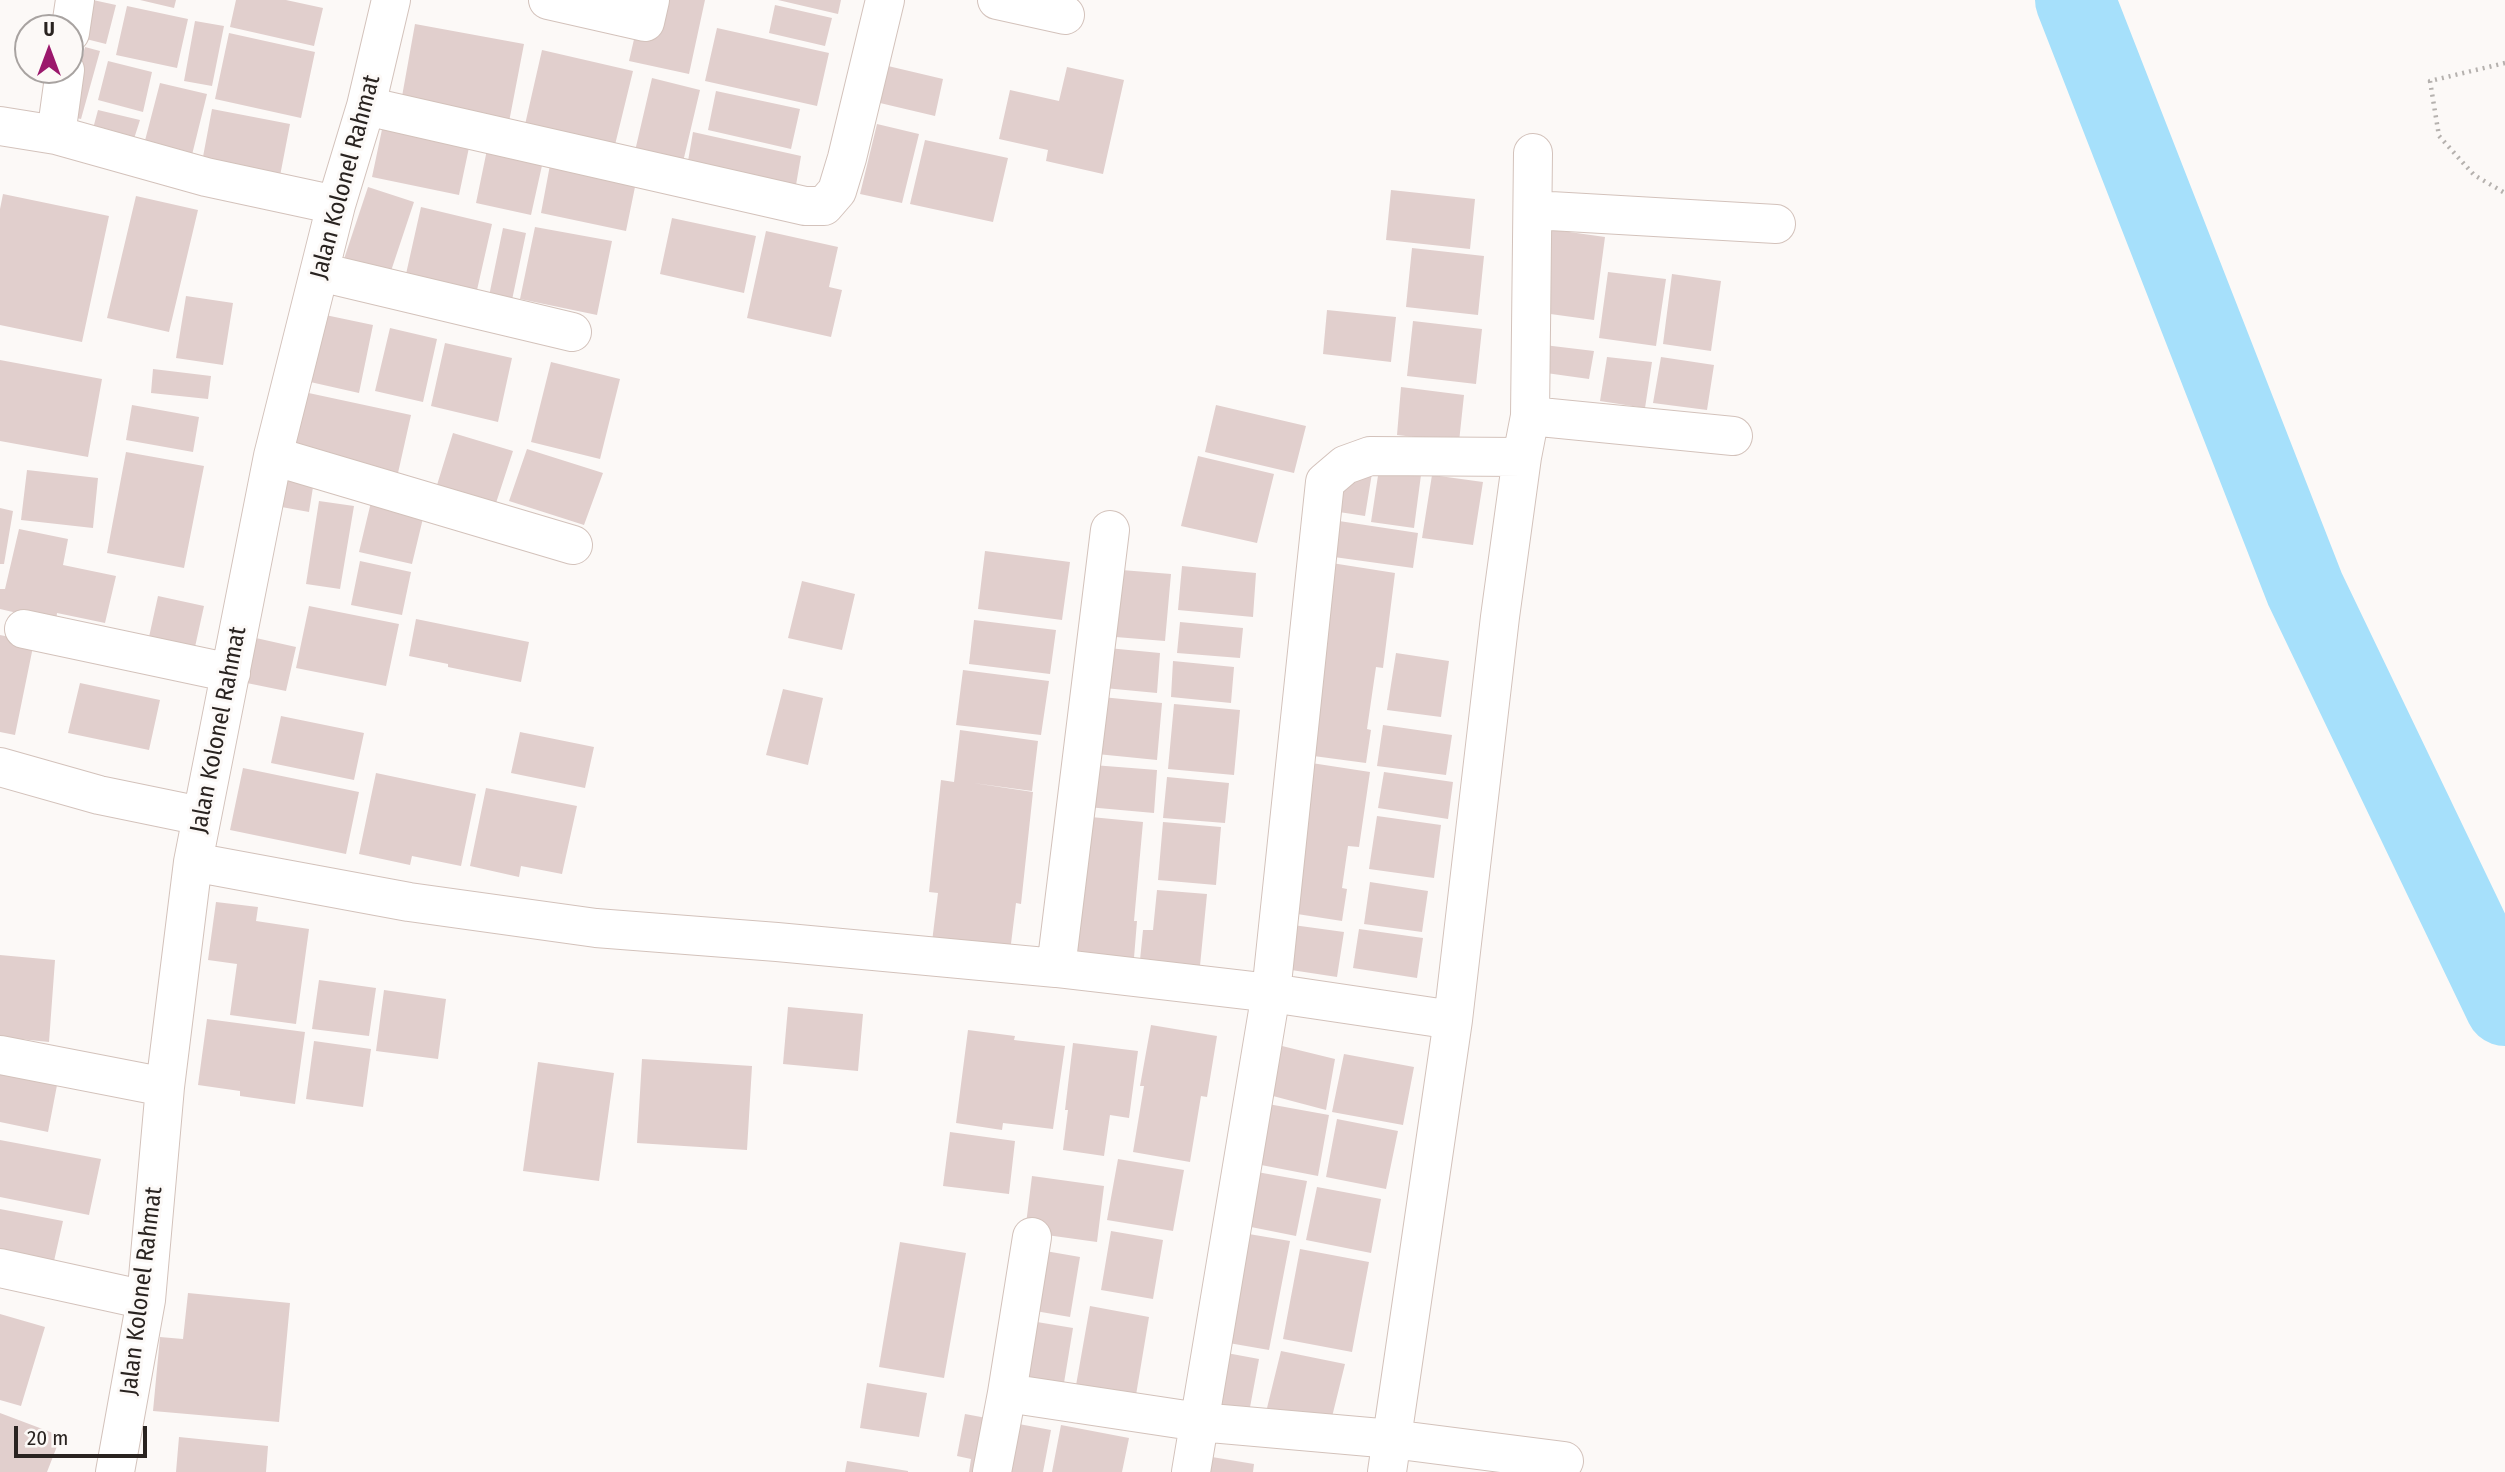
<!DOCTYPE html>
<style>
body{margin:0}
#map{position:relative;width:2505px;height:1472px;overflow:hidden;background:#fcf9f7;font-family:"Fira Sans Condensed",sans-serif}
canvas{display:block}
.north{position:absolute;left:14px;top:14px;width:70px;height:70px;box-sizing:border-box;background:#fcf9f7;border:2px solid #a8a3a1;border-radius:50%;rotate:0deg;font-size:19px;font-weight:700;line-height:28px;text-align:center;color:#292320}
.north::after{content:'';display:block;margin:auto;width:24px;height:32px;background:#9b186c;clip-path:polygon(50% 0,100% 100%,50% 72%,0 100%)}
.scale{position:absolute;left:14px;top:1426px;width:133px;height:32px;box-sizing:border-box;border:4px solid #292320;border-top:0;padding-left:9px;font-size:21px;line-height:24px;white-space:nowrap;color:#292320;-webkit-text-stroke:5px #fcf9f7;paint-order:stroke}
</style>
<div id="map">
<canvas width="2505" height="1472"></canvas>
<div class="north">U</div>
<div class="scale">20 m</div>
</div>
<script>
const ctx = document.querySelector('canvas').getContext('2d');
ctx.lineJoin = 'round';
const toPath = rows => new Path2D(rows.map(r => 'M' + r).join(''));
function strokePath(path, color, width, dash) { ctx.strokeStyle = color; ctx.lineWidth = width; ctx.lineCap = dash ? 'butt' : 'round'; ctx.setLineDash(dash || []); ctx.stroke(path); }
function fillPath(path, color) { ctx.fillStyle = color; ctx.fill(path, 'evenodd'); }
function write(font, color, halo, rows, align = 'center') {
  ctx.font = font + ' "Fira Sans Condensed",sans-serif'; ctx.lineWidth = 6; ctx.setLineDash([]); ctx.textBaseline = 'middle'; ctx.strokeStyle = halo; ctx.fillStyle = color; for (const [text, x, y, turn = 0] of rows) {
    ctx.save(); ctx.translate(x, y); ctx.rotate((+turn || 0) * Math.PI / 180); ctx.textAlign = isNaN(turn) ? turn : align; if (halo) ctx.strokeText(text, 0, 0); ctx.fillText(text, 0, 0); ctx.restore();
  }
}
strokePath(toPath([
 [2075,0,2305,589,2505,1006]
]), '#a6e0fb', 80);
fillPath(toPath([
 [93,0,116,5,106,44,82,38],
 [140,0,176,0,174,8],
 [236,0,286,0,323,8,314,46,230,27],
 [643,0,705,0,689,74,629,61],
 [778,0,841,0,838,14],
 [775,5,832,18,825,46,769,33],
 [127,6,188,19,177,68,116,55],
 [195,21,224,26,212,86,184,81],
 [415,24,524,44,509,122,401,102],
 [717,28,829,53,817,106,705,81],
 [229,33,315,52,301,118,215,99],
 [85,47,100,51,81,119,66,116],
 [542,50,633,71,614,149,524,129],
 [108,61,152,72,143,112,98,100],
 [888,66,943,79,935,116,880,103],
 [1067,67,1124,80,1103,174,1046,161,1048,150,999,139,1010,90,1059,101],
 [652,78,700,90,683,162,635,151],
 [160,83,207,94,190,163,142,152],
 [716,91,800,109,791,149,708,130],
 [212,109,290,124,280,176,202,162],
 [98,110,140,120,132,145,91,136],
 [384,120,471,138,459,195,372,177],
 [877,124,919,134,902,203,860,194],
 [693,132,801,156,796,185,688,161],
 [489,140,545,152,531,215,476,203],
 [925,140,1008,158,993,222,910,204],
 [550,165,636,182,626,231,541,213],
 [368,187,414,202,390,274,344,259],
 [1391,190,1475,199,1470,249,1386,240],
 [3,194,109,216,82,342,0,325,0,209],
 [136,196,198,210,169,332,107,318],
 [421,207,492,224,477,290,406,274],
 [672,218,756,236,744,293,660,274],
 [535,227,612,241,597,315,520,299],
 [503,228,526,233,512,300,489,296],
 [1548,229,1605,237,1594,320,1536,312],
 [766,231,838,247,829,287,842,290,831,337,747,318],
 [1412,248,1484,256,1478,315,1406,307],
 [1608,272,1666,279,1656,346,1599,338],
 [1672,274,1721,281,1711,351,1663,344],
 [186,296,233,303,223,365,176,358],
 [1327,310,1396,317,1391,362,1323,354],
 [311,312,373,325,359,393,297,379],
 [1413,321,1482,329,1476,384,1407,376],
 [390,328,437,339,423,402,375,391],
 [445,343,512,358,498,422,431,406],
 [1544,345,1594,351,1589,379,1539,372],
 [1607,357,1652,362,1645,408,1600,401],
 [1661,357,1714,365,1707,410,1653,403],
 [0,360,102,379,88,457,0,441],
 [551,362,620,379,600,459,531,442],
 [153,369,211,376,208,399,151,393],
 [1401,387,1464,395,1459,442,1397,435],
 [304,392,411,415,398,473,291,451],
 [132,405,199,417,193,452,126,440],
 [1216,405,1306,426,1294,473,1205,452],
 [453,433,513,451,496,503,437,485],
 [527,449,603,473,584,525,509,501],
 [126,452,204,466,184,568,107,553],
 [1198,456,1274,474,1257,543,1181,526],
 [1332,467,1372,473,1365,516,1326,510],
 [1379,469,1421,475,1414,528,1371,522],
 [27,470,98,478,93,528,21,520],
 [1432,475,1483,482,1473,545,1422,538],
 [282,476,314,481,309,512,276,506],
 [372,498,425,510,412,564,359,552],
 [319,501,354,506,340,589,306,584],
 [0,508,13,511,4,564,0,564],
 [1339,521,1418,533,1413,568,1334,557],
 [19,529,68,539,63,565,116,576,105,623,57,613,56,622,0,609,0,589,5,589],
 [985,551,1070,562,1062,620,978,609],
 [360,561,411,572,402,615,351,605],
 [1319,561,1395,573,1383,668,1376,667,1367,729,1371,730,1366,763,1306,755],
 [1182,566,1256,573,1253,617,1178,610],
 [1097,568,1171,574,1165,641,1091,635],
 [802,581,855,594,842,650,788,638],
 [158,596,204,606,195,647,149,637],
 [309,606,399,624,386,686,296,668],
 [416,619,529,642,521,682,448,667,448,664,409,656],
 [974,620,1056,630,1050,674,969,664],
 [1180,622,1243,628,1240,658,1177,653],
 [0,635,34,642,15,735,0,732],
 [247,636,296,647,286,691,237,681],
 [1087,646,1160,653,1157,693,1083,686],
 [1396,653,1449,661,1441,717,1387,710],
 [1173,661,1234,667,1231,703,1171,697],
 [963,670,1049,681,1041,735,956,725],
 [80,683,160,700,149,750,68,733],
 [783,689,823,698,808,765,766,755],
 [1082,695,1162,703,1157,760,1077,752],
 [1174,704,1240,710,1234,775,1168,769],
 [281,716,364,733,354,780,271,763],
 [1383,725,1452,735,1446,775,1377,766],
 [960,730,1038,741,1032,791,973,783,1033,792,1021,904,1016,903,1009,960,931,950,938,893,929,892,941,780,954,782],
 [520,732,594,747,585,788,511,773],
 [1292,760,1370,772,1359,847,1348,846,1342,888,1347,889,1342,921,1278,911],
 [1080,764,1157,770,1154,813,1076,806],
 [243,768,359,792,346,854,230,830],
 [1384,772,1453,782,1448,819,1378,808],
 [376,773,476,794,461,866,412,856,410,865,359,854],
 [1167,777,1229,783,1225,823,1163,818],
 [486,788,577,806,562,874,521,866,519,877,470,866],
 [1070,815,1143,822,1134,921,1137,921,1133,970,1043,962],
 [1377,816,1441,825,1434,878,1369,869],
 [1163,822,1221,827,1216,885,1158,880],
 [1370,882,1428,891,1422,932,1364,924],
 [1157,890,1207,894,1199,976,1139,970,1143,930,1153,930],
 [216,902,258,907,256,921,309,929,296,1024,230,1015,237,964,208,960],
 [1271,922,1344,932,1337,977,1265,966],
 [1359,929,1423,938,1417,978,1353,968],
 [0,955,55,960,49,1042,0,1037],
 [319,980,376,988,369,1036,312,1029],
 [384,990,446,999,438,1059,376,1051],
 [788,1007,863,1014,858,1071,783,1064],
 [207,1019,305,1032,295,1104,240,1096,240,1091,198,1085],
 [1151,1025,1217,1036,1207,1097,1201,1096,1190,1162,1133,1152,1144,1086,1140,1086],
 [968,1030,1015,1036,1014,1040,1065,1046,1053,1129,1003,1123,1002,1130,956,1123],
 [314,1041,371,1049,363,1107,306,1099],
 [1073,1043,1138,1051,1129,1118,1110,1115,1104,1156,1063,1150,1068,1110,1065,1110],
 [1282,1046,1335,1059,1326,1110,1273,1096],
 [1344,1054,1414,1067,1403,1125,1332,1112],
 [642,1059,752,1066,747,1150,637,1143],
 [538,1062,614,1073,599,1181,523,1171],
 [0,1068,58,1080,48,1132,0,1122],
 [1268,1104,1329,1115,1318,1176,1256,1164],
 [1337,1119,1398,1131,1386,1189,1326,1177],
 [950,1132,1015,1141,1009,1194,943,1186],
 [0,1140,101,1159,89,1215,0,1197],
 [1118,1159,1184,1170,1173,1231,1107,1220],
 [1246,1170,1307,1181,1296,1236,1236,1224],
 [1032,1176,1104,1186,1097,1242,1025,1232],
 [1317,1187,1381,1199,1371,1253,1306,1240],
 [0,1209,63,1221,52,1270,0,1259],
 [1111,1231,1163,1240,1153,1299,1101,1290],
 [1243,1233,1290,1241,1269,1350,1223,1342],
 [900,1242,966,1253,944,1378,879,1367],
 [1028,1248,1080,1257,1070,1317,1018,1308],
 [1300,1249,1369,1262,1352,1352,1283,1339],
 [188,1293,290,1303,279,1422,153,1411,160,1337,183,1339],
 [1090,1306,1149,1317,1135,1401,1075,1391],
 [0,1314,45,1327,21,1406,0,1400],
 [1007,1317,1073,1328,1063,1389,997,1378],
 [1216,1351,1259,1359,1248,1418,1206,1411],
 [1281,1351,1345,1364,1331,1421,1267,1408],
 [867,1383,927,1393,919,1437,860,1428],
 [0,1413,61,1436,47,1472,0,1472],
 [965,1414,1051,1430,1043,1472,969,1472,971,1459,957,1456],
 [1061,1425,1129,1438,1122,1472,1052,1472],
 [179,1437,268,1446,266,1472,176,1472],
 [1188,1453,1254,1464,1253,1472,1185,1472],
 [847,1461,908,1471,908,1472,845,1472]
]), '#e1cfcd');
const minor = toPath([
 [548,0,645,22,650,0],
 [997,0,1065,15],
 [70,33,75,0],
 [366,106,805,206,824,206,837,191,847,158,885,0],
 [0,126,56,135,206,177,336,205],
 [56,135,65,70],
 [1533,210,1776,224],
 [320,272,572,332],
 [1530,416,1733,436],
 [273,456,573,545],
 [24,629,231,673],
 [0,767,99,795,201,816],
 [193,862,409,902,596,928,777,942,1056,968,1271,993,1453,1020],
 [1056,968,1110,530],
 [0,1055,165,1087],
 [0,1268,146,1300],
 [1007,1393,1032,1237],
 [115,1472,146,1300,165,1087,193,862,273,456,336,205,366,106,391,0],
 [992,1472,1007,1393,1199,1422,1392,1439,1564,1461],
 [1191,1472,1271,993,1325,482,1345,465,1370,456,1522,457],
 [1387,1472,1453,1020,1500,617,1522,457,1530,416,1533,153]
]);
strokePath(minor, '#d3c2bb', 40);
strokePath(toPath([
 [2505,63,2430,81,2439,136,2474,175,2505,193]
]), '#b5b1ae', 4.5, [2, 5]);
strokePath(minor, '#fff', 38);
write('24px', '#292320', '#fcf9f7', [
 ["Jalan Kolonel Rahmat",346,177,-75],
 ["Jalan Kolonel Rahmat",219,730,-79],
 ["Jalan Kolonel Rahmat",142,1291,-83]
]);
</script>
